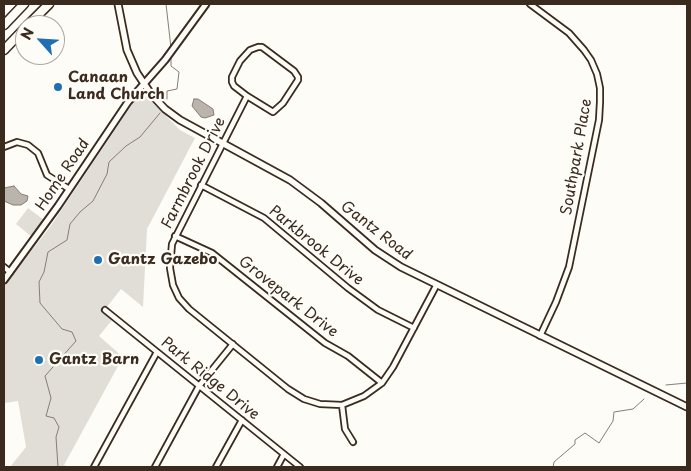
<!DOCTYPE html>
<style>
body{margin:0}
#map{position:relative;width:691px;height:471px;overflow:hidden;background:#fdfcf7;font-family:"Playpen Sans",sans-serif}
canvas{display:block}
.frame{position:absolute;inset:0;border:5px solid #3b2a1e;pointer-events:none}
.north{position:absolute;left:15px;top:15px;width:50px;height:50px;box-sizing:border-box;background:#fdfcf7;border:1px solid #afa8a0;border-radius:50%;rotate:296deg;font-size:14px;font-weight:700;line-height:20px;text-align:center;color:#3b2a1e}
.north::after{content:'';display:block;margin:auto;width:18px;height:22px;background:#1f6fb2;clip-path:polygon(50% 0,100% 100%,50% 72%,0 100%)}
</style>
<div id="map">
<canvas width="691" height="471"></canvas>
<div class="frame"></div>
<div class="north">N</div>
</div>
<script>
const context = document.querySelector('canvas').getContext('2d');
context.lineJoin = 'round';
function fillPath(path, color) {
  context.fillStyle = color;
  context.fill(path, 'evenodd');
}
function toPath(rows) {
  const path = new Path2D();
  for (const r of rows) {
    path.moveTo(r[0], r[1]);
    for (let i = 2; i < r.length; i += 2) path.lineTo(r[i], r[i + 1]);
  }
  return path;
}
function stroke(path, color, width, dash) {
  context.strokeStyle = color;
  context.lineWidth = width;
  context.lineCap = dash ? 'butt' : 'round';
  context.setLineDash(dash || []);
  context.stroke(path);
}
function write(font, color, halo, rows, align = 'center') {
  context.font = font + ' "Playpen Sans",sans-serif';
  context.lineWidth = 4.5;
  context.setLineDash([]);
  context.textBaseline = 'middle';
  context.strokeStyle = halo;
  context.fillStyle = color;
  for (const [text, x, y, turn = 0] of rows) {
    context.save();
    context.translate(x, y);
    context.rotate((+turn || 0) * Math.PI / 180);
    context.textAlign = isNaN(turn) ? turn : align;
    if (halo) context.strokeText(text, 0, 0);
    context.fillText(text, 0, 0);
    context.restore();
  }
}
fillPath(toPath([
 [142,94,145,95,180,130,195,138,147,229,143,307,121,289,103,312,112,320,99,336,123,357,64,465,68,467,10,467,26,447,18,401,5,403,4,399,4,286,50,227,137,97],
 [28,208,44,220,32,237,16,224]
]), '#e1ded7');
const water = toPath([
 [194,99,198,99,213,109,214,115,205,118,201,117,192,106,194,99],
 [14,186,21,194,28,196,27,201,21,205,13,205,4,201,4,188,14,186]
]);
fillPath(water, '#bbb4ad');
stroke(water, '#887d74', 1);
stroke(toPath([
 [166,4,171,48],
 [167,99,167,91,177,89,179,72,171,66,171,55],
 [666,385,687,383],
 [58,467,56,437,59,427,54,418,46,416,51,398,45,376,76,341,72,332,62,329,40,303,39,282,44,272,48,252,67,240,70,224,80,212,93,201,107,174,109,162,126,146,140,137,160,113],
 [553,467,554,462,575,444,575,440,585,433,599,443,613,421,614,412,633,409,644,399]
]), '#887d74', 1);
const minor = toPath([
 [530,4,569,33,584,50,591,60,597,74,600,88,600,102,599,120,569,267,556,302,540,336],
 [258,47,262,47,294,71,298,77,298,80,283,103,273,112,247,96,234,86,232,82,232,77,240,61,250,50,258,47],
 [247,96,172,244,170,268,173,285,179,298,189,309,288,389,304,399,320,404,342,405,364,396,382,383,393,367,436,286],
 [4,147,17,142,28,145,38,153,47,175,69,189],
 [201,185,264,218,348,288,378,310,414,328],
 [175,236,212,253,325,343,348,356,382,383],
 [4,267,10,272],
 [105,310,300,467],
 [342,405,345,429,353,442],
 [94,467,157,352],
 [155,467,199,386,233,344],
 [216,467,242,420],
 [277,467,284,454]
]);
const tertiary = toPath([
 [4,280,58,206,128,102,165,60,206,4]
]);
const secondary = toPath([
 [118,4,127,50,137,73,151,94,165,109,180,120,290,180,321,203,375,250,401,267,687,407]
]);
const motorway = toPath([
 [4,25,24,4],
 [28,25,49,4],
 [4,50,25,28]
]);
stroke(minor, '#3b2a1e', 8);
stroke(tertiary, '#3b2a1e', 9);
stroke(secondary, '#3b2a1e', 9);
stroke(motorway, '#3b2a1e', 11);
stroke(minor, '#fdfcf7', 4.5);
stroke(tertiary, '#fdfcf7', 5);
stroke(secondary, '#fdfcf7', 5.5);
stroke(motorway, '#fdfcf7', 8);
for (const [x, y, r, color] of [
 [58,87,5,"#1f6fb2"],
 [98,260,5,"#1f6fb2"],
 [39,360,5,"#1f6fb2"]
]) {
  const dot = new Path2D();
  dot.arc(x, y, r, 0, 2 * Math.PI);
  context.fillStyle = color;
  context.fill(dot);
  stroke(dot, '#fdfcf7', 2);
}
write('bold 15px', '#3b2a1e', '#fdfcf7', [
 ["Canaan",68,78],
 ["Land Church",68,95],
 ["Gantz Gazebo",108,260],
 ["Gantz Barn",49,360]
], 'left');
write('15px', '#3b2a1e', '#fdfcf7', [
 ["Southpark Place",577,157,-80],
 ["Farmbrook Drive",194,173,-63],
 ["Home Road",63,175,-56],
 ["Gantz Road",376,231,38],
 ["Parkbrook Drive",316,246,39],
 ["Grovepark Drive",288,297,38],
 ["Park Ridge Drive",210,379,39]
]);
</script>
